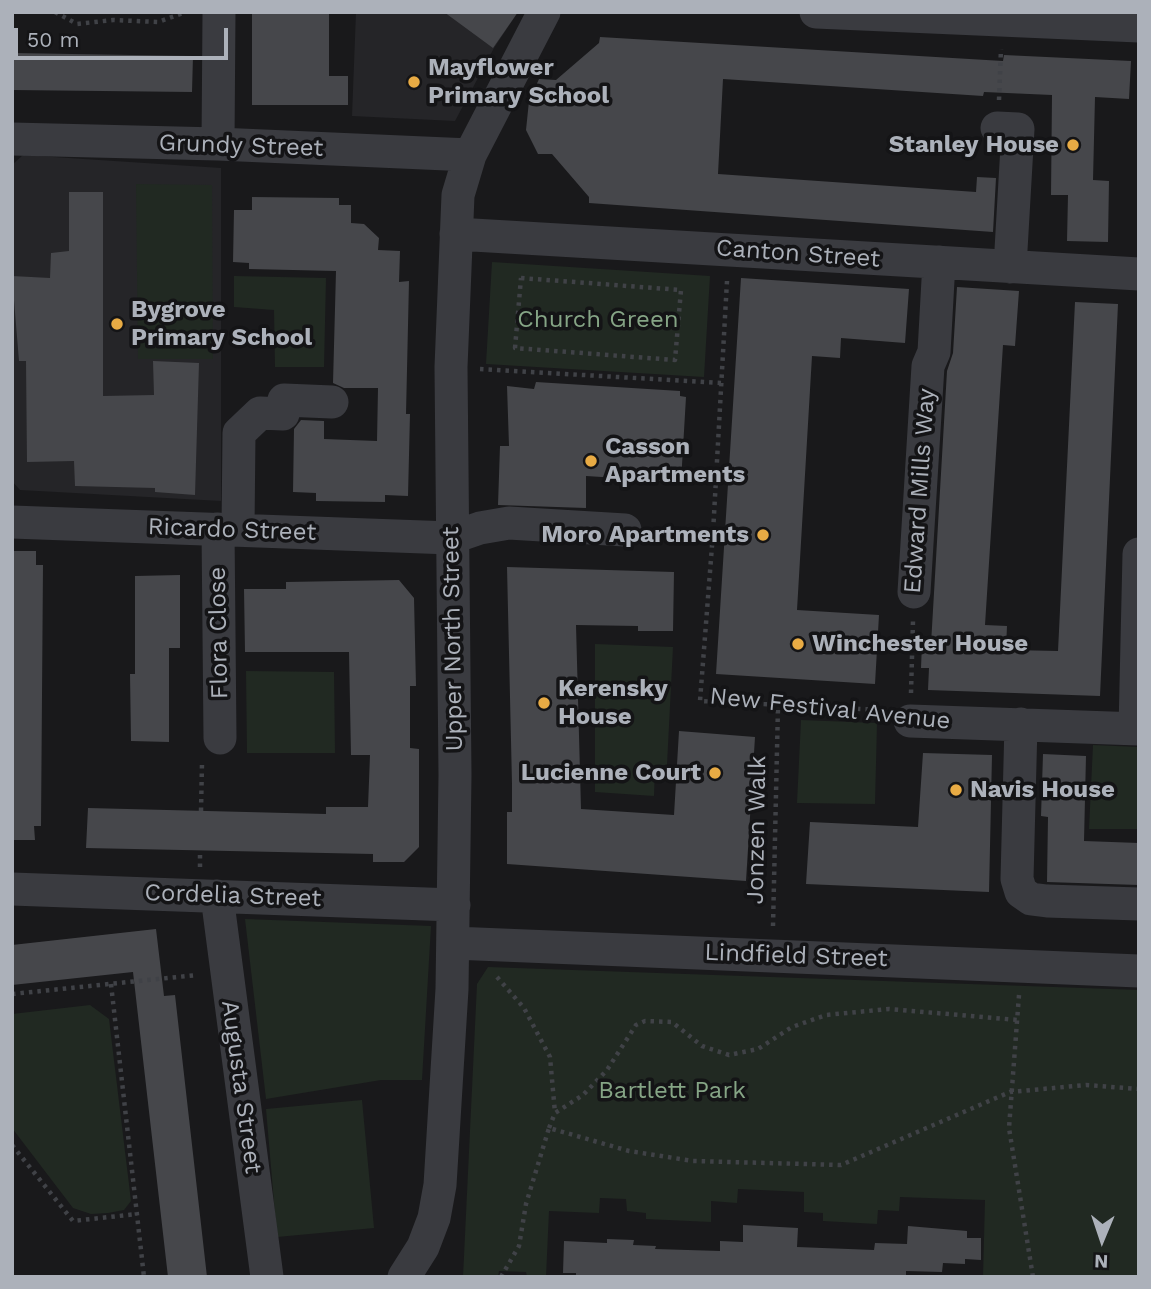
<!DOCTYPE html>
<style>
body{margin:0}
#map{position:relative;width:1151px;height:1289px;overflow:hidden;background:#19191b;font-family:"Work Sans",sans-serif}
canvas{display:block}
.frame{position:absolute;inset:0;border:14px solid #acb1ba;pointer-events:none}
.north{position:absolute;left:1067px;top:1205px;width:70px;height:70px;-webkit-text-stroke:5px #141416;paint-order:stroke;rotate:182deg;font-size:19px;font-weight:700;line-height:28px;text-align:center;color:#acb1ba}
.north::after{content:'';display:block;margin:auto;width:24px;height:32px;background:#acb1ba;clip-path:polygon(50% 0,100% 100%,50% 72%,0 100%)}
.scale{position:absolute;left:14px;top:28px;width:214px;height:32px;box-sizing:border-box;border:4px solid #acb1ba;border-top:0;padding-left:9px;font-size:21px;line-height:24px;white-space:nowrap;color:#acb1ba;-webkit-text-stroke:5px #141416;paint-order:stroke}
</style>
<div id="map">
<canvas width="1151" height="1289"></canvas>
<div class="frame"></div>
<div class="north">N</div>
<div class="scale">50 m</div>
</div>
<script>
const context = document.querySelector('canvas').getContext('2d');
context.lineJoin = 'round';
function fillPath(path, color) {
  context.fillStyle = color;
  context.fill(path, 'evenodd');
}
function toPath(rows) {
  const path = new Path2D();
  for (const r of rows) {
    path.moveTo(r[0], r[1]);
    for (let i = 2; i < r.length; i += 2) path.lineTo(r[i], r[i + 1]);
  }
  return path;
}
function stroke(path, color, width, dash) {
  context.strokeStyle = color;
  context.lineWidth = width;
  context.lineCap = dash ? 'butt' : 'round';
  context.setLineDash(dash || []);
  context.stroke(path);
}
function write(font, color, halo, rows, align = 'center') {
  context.font = font + ' "Work Sans",sans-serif';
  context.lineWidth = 7;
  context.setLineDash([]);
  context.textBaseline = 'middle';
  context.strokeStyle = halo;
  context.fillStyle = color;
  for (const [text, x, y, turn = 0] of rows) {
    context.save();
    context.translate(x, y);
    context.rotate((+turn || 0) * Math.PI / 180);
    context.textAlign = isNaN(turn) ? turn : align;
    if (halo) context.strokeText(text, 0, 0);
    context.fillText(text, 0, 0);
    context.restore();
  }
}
fillPath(toPath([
 [356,12,518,12,494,48,455,121,352,116],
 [23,155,221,168,221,501,20,490,12,481,12,165]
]), '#252528');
fillPath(toPath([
 [136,184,212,185,213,359,138,359],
 [492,262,710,276,704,377,486,364],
 [234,276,326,278,324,367,275,367,274,310,234,307],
 [595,644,673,647,667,765,655,765,654,796,595,792],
 [246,671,334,672,335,753,247,753],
 [801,720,877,723,875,804,797,803],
 [1093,745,1139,747,1139,829,1089,829],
 [245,919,431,926,422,1080,381,1080,266,1099],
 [488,967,1139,990,1139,1277,983,1277,985,1200,900,1197,899,1211,878,1210,877,1224,823,1221,823,1213,804,1212,804,1192,738,1189,737,1203,711,1201,711,1222,646,1219,646,1213,627,1211,626,1199,600,1198,599,1213,549,1211,546,1277,527,1277,526,1272,499,1271,498,1277,463,1277,477,984],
 [90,1005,109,1019,131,1201,124,1210,108,1213,91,1214,73,1208,12,1128,12,1014],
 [362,1100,374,1228,277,1237,266,1109]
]), '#212922');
fillPath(toPath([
 [252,12,329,12,329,76,348,76,348,105,252,105],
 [444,12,518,12,493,48],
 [600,37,1003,61,1004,55,1131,61,1129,99,1095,97,1093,180,1109,181,1108,242,1067,241,1068,195,1051,195,1052,95,984,92,983,96,723,79,718,174,976,192,977,177,996,178,993,232,589,203,589,197,552,154,538,154,526,130,529,101,539,79,556,80,599,43],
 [12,53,193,56,192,92,12,90],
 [69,192,103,192,103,396,154,395,153,361,199,363,195,495,155,492,155,488,75,486,74,461,27,462,26,361,19,361,12,276,50,278,51,253,69,251],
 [252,197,339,198,339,205,351,205,351,223,364,224,379,238,378,250,400,251,399,282,409,281,406,414,410,414,408,496,385,495,385,502,316,501,316,493,293,492,294,429,301,420,324,421,324,439,377,441,378,388,344,388,333,383,336,271,249,269,249,263,233,262,234,210,252,210],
 [741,278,909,289,905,343,841,338,840,358,812,356,797,610,879,615,875,684,716,674],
 [957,287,1019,291,1015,346,1003,345,985,625,1007,626,1006,649,1010,650,1058,651,1075,302,1118,304,1100,696,928,690,929,668,921,668,922,643,931,644,947,371,953,353],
 [536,382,680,391,680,396,686,397,681,482,586,476,586,508,498,505,500,446,509,446,507,386,534,389],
 [12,551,36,551,36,565,43,565,41,826,34,826,35,840,12,840],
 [507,567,674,572,673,631,638,631,638,626,576,625,581,809,674,815,679,731,755,737,746,881,507,864,507,812,512,812,512,784],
 [180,575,180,648,169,648,169,742,131,741,130,674,135,674,135,576],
 [399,580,414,598,416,686,410,686,410,748,419,749,419,847,404,862,373,862,373,854,86,848,88,808,326,814,326,807,368,807,370,755,351,755,349,652,245,652,244,589,286,589,286,582],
 [923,753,992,755,989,892,806,884,810,822,918,827],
 [1043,754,1086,756,1084,841,1139,843,1139,885,1047,882,1048,817,1041,816],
 [156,929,164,996,175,995,207,1277,168,1277,133,972,12,985,12,945],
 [743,1225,798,1228,797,1247,874,1250,875,1243,907,1244,908,1226,967,1231,967,1238,981,1238,981,1260,965,1259,965,1264,943,1263,942,1272,906,1271,906,1277,576,1277,576,1273,563,1273,564,1241,607,1243,607,1239,634,1240,633,1245,656,1246,655,1249,720,1251,720,1241,743,1242]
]), '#46474b');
stroke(toPath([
 [55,12,77,24,113,20,158,22,186,12],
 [999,100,1001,49],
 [521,278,681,290,675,360,515,348,521,278],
 [727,281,713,533,700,701,883,710],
 [480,369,721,383],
 [655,531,713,533],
 [911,693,913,621],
 [201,811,202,763],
 [200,867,200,851],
 [773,926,778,706],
 [497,977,524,1008,550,1057,555,1113],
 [111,984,144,1277],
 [12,994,197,975],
 [1019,995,1009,1128,1033,1277],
 [549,1128,555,1113,583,1095,607,1070,636,1025,645,1021,672,1022,702,1046,729,1055,758,1049,792,1027,826,1015,889,1009,1018,1020],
 [12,1145,73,1221,137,1214],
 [501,1277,519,1246,526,1204,549,1128,629,1151,693,1161,841,1165,1010,1092,1086,1085,1139,1089]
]), '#404247', 4.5, [3.5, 5]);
stroke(toPath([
 [816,12,1139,26],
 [997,128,1018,129,1010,267],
 [12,139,218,144,470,155],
 [218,144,219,12],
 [456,234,1139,274],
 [12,522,451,538,480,528,509,523,625,530],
 [218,529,220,738],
 [238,529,239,433,260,413,283,414,284,400,332,402],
 [914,592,928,366,934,352,939,262],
 [910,721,1139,729],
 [1021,724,1017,879,1021,892,1031,899,1047,901,1139,904],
 [1135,729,1139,554],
 [12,889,454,905],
 [217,896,267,1277],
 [453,943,1139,971],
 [404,1277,423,1247,434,1218,440,1185,452,989,455,775,451,367,458,195,470,155,544,12]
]), '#3a3b40', 33);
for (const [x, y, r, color] of [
 [414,82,7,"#e8ab44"],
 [1073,145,7,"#e8ab44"],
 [117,324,7,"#e8ab44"],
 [591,461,7,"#e8ab44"],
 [763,535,7,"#e8ab44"],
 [798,644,7,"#e8ab44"],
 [544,703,7,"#e8ab44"],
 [715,773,7,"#e8ab44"],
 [956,790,7,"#e8ab44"]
]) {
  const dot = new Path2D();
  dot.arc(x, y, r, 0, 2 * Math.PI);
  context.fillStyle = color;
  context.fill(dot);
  stroke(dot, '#141416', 2.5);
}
write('bold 24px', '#acb1ba', '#141416', [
 ["Mayflower",428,68],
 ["Primary School",428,96],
 ["Stanley House",1059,145,"right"],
 ["Bygrove",131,310],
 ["Primary School",131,338],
 ["Casson",605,447],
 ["Apartments",605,475],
 ["Moro Apartments",749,535,"right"],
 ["Winchester House",812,644],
 ["Kerensky",558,689],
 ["House",558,717],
 ["Lucienne Court",701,773,"right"],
 ["Navis House",970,790]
], 'left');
write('24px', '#acb1ba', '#141416', [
 ["Grundy Street",241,146,2],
 ["Canton Street",798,254,4],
 ["Edward Mills Way",920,491,-86],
 ["Ricardo Street",232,530,2],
 ["Flora Close",219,633,-91],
 ["Upper North Street",453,639,-91],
 ["New Festival Avenue",830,709,6],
 ["Jonzen Walk",757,830,-89],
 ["Cordelia Street",233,896,2],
 ["Lindfield Street",796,956,2],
 ["Augusta Street",241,1087,82]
]);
write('24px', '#85a485', '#141416', [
 ["Church Green",598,320],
 ["Bartlett Park",672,1091]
]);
</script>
